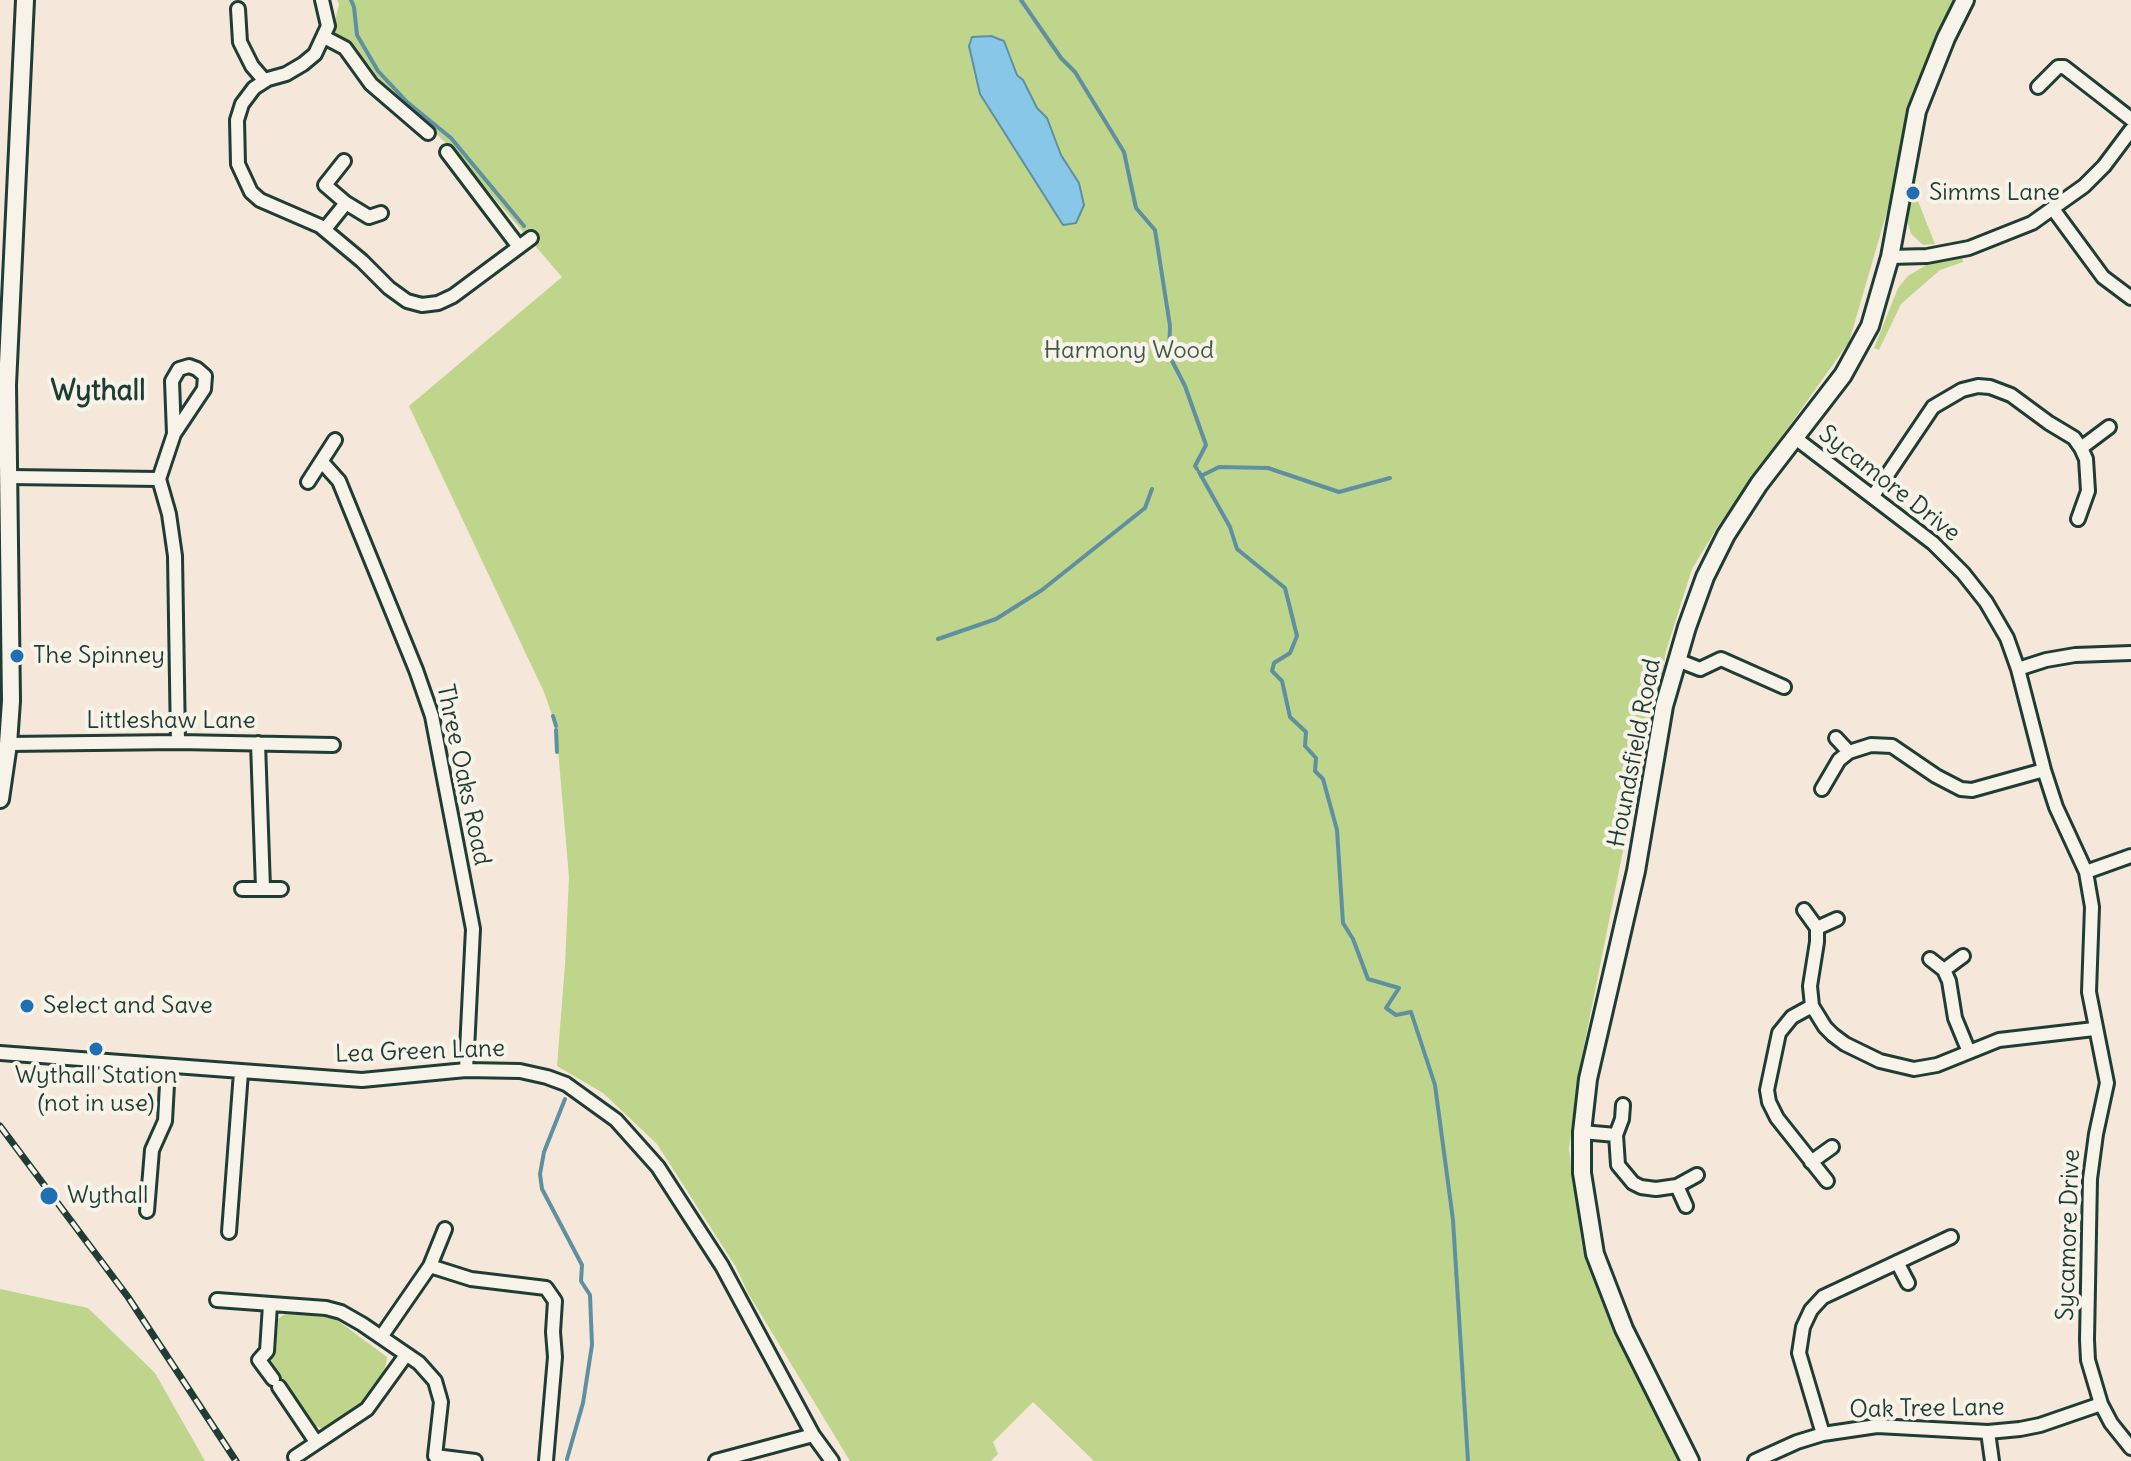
<!DOCTYPE html>
<style>
body{margin:0}
canvas{display:block;background:#f5e7da}
</style>
<canvas width="2131" height="1461"></canvas>
<script>
const context = document.querySelector('canvas').getContext('2d');
context.lineJoin = 'round';
function fillPath(path, color) {
  context.fillStyle = color;
  context.fill(path, 'evenodd');
}
function toPath(rows) {
  const path = new Path2D();
  for (const r of rows) {
    path.moveTo(r[0], r[1]);
    for (let i = 2; i < r.length; i += 2) path.lineTo(r[i], r[i + 1]);
  }
  return path;
}
function stroke(path, color, width, dash) {
  context.strokeStyle = color;
  context.lineWidth = width;
  context.lineCap = dash ? 'butt' : 'round';
  context.setLineDash(dash || []);
  context.stroke(path);
}
function write(font, color, halo, rows, align = 'center') {
  context.font = font + ' Delius,sans-serif';
  context.lineWidth = 8;
  context.setLineDash([]);
  context.textBaseline = 'middle';
  context.strokeStyle = halo;
  context.fillStyle = color;
  for (const [text, x, y, turn = 0] of rows) {
    context.save();
    context.translate(x, y);
    context.rotate((+turn || 0) * Math.PI / 180);
    context.textAlign = isNaN(turn) ? turn : align;
    if (halo) context.strokeText(text, 0, 0);
    context.fillText(text, 0, 0);
    context.restore();
  }
}
fillPath(toPath([
 [337,0,1958,0,1902,160,1849,342,1718,526,1692,569,1666,651,1660,688,1643,751,1582,1056,1569,1149,1582,1246,1614,1330,1680,1461,1094,1461,1033,1402,993,1442,998,1454,991,1461,850,1461,748,1293,736,1267,657,1144,603,1093,557,1066,565,965,569,877,556,726,544,692,409,406,562,277,451,148,332,34,339,4],
 [1912,186,1935,244,1923,245,1911,234,1908,223],
 [1962,258,1963,262,1940,270,1901,304,1879,350,1874,348,1898,288,1908,276,1928,264],
 [0,1289,88,1308,155,1373,205,1461,0,1461],
 [286,1313,333,1317,387,1357,385,1369,364,1402,329,1427,323,1429,313,1425,269,1359,276,1347,278,1319]
]), '#bfd58b');
const water = toPath([
 [991,36,1004,41,1017,75,1023,80,1037,108,1047,118,1061,155,1079,183,1084,205,1076,223,1063,225,980,94,969,46,972,37,991,36]
]);
fillPath(water, '#89c7e9');
stroke(water, '#5f90a1', 2);
stroke(toPath([
 [351,0,354,7,357,35,378,71,407,102,451,138,524,226],
 [1021,0,1061,58,1075,72,1124,152,1136,208,1155,230,1170,326,1169,355,1185,386,1206,445,1195,466,1197,469],
 [1199,472,1230,527,1237,549,1285,588,1297,636,1290,653,1274,663,1272,671,1282,681,1290,717,1306,732,1305,746,1316,758,1315,771,1323,779,1337,830,1343,923,1353,939,1368,979,1399,988,1386,1008,1396,1015,1411,1012,1435,1085,1453,1220,1468,1461],
 [1201,476,1219,467,1268,468,1339,492,1390,478],
 [938,639,996,619,1042,590,1145,508,1152,489],
 [553,716,556,726],
 [556,730,557,752],
 [565,1099,544,1152,540,1174,542,1189,582,1265,581,1281,590,1295,592,1345,583,1403,567,1459]
]), '#5f90a1', 4);
const minor = toPath([
 [322,0,328,26,315,54,303,64,286,74,268,79,254,88,242,104,237,120,238,164,251,192,260,200,320,226,362,261,389,288,407,301,422,305,438,303,453,296,531,238],
 [238,9,240,42,252,66,265,81],
 [324,37,345,48,371,84,428,133],
 [2038,87,2058,67,2064,67,2131,119],
 [447,152,519,247],
 [344,161,325,185,346,203],
 [2053,209,2103,277,2131,298],
 [325,229,346,203,369,217,381,213],
 [1890,257,1927,256,1969,248,2032,223,2084,186,2104,166,2131,130],
 [1794,437,1933,543,1963,573,1986,602,2007,638,2018,669,2044,770,2056,807,2086,872,2092,907,2089,992,2107,1083,2096,1134,2090,1179,2087,1340,2088,1360,2101,1404,2111,1423,2131,1448],
 [2081,448,2109,427],
 [322,462,339,481,416,670,432,716,473,929,466,1070],
 [10,477,159,479,169,514,175,556,178,742],
 [159,479,174,434,204,389,205,376,197,369,189,366,179,369,172,381,174,434],
 [308,482,335,440],
 [1873,496,1933,407,1962,390,1978,386,1990,387,2011,395,2049,423,2074,438,2081,448,2086,459,2088,491,2078,519],
 [1677,660,1700,669,1721,659,1784,687],
 [2018,669,2046,660,2075,655,2131,653],
 [1836,738,1849,752],
 [258,743,263,888],
 [8,744,178,742,333,745],
 [1822,789,1839,760,1849,752,1871,745,1892,746,1936,776,1961,789,1972,790,2044,770],
 [2086,872,2131,856],
 [242,889,281,889],
 [1804,910,1817,928,1817,942,1810,986,1812,1006,1825,1027,1833,1035,1845,1044,1880,1061,1914,1069,1937,1065,1999,1040,2094,1029],
 [1817,928,1837,919],
 [1930,959,1944,970,1949,981,1955,1018,1969,1052],
 [1944,970,1963,956],
 [1812,1006,1792,1017,1779,1033,1767,1090,1769,1102,1777,1118,1827,1181],
 [0,1053,362,1080,466,1070,520,1071,547,1077,566,1084,616,1120,658,1167,722,1266,813,1435,832,1461],
 [1582,1132,1616,1135,1618,1165,1633,1183,1641,1187,1656,1189,1677,1186,1697,1175],
 [1616,1135,1622,1119,1623,1105],
 [1811,1162,1832,1147],
 [1677,1186,1686,1206],
 [147,1211,152,1150,165,1121,168,1066],
 [229,1232,241,1072],
 [1897,1262,1908,1283],
 [430,1266,445,1229],
 [217,1300,326,1308,341,1312,362,1324,419,1363,435,1381,441,1402,435,1456,475,1461],
 [270,1305,267,1351,259,1360,273,1379],
 [381,1337,430,1266,471,1279,546,1288,555,1301,553,1332,555,1357,546,1461],
 [279,1387,316,1442],
 [1988,1432,1992,1461],
 [1823,1434,1799,1353,1803,1327,1811,1310,1823,1297,1951,1237],
 [295,1457,367,1409,406,1355],
 [716,1461,813,1435],
 [1755,1461,1797,1442,1823,1434,1877,1426,1988,1432,2020,1429,2040,1425,2101,1404]
]);
const tertiary = toPath([
 [0,799,8,744,11,701,7,385,25,0],
 [1690,1461,1624,1329,1595,1254,1582,1173,1582,1132,1588,1079,1636,871,1664,706,1687,627,1705,577,1726,535,1759,484,1843,375,1870,326,1890,257,1917,111,1946,38,1965,0]
]);
stroke(minor, '#1f3d34', 18);
stroke(tertiary, '#1f3d34', 22);
stroke(minor, '#f7f3e8', 12);
stroke(tertiary, '#f7f3e8', 16);
const rail = toPath([
 [0,1126,128,1297,236,1461]
]);
stroke(rail, '#1f3d34', 7);
stroke(rail, '#f7f3e8', 4, [12]);
for (const [x, y, r, color] of [
 [1913,193,8,"#1f6fb2"],
 [17,656,8,"#1f6fb2"],
 [27,1006,8,"#1f6fb2"],
 [96,1049,8,"#1f6fb2"],
 [49,1196,10,"#1f6fb2"]
]) {
  const dot = new Path2D();
  dot.arc(x, y, r, 0, 2 * Math.PI);
  context.fillStyle = color;
  context.fill(dot);
  stroke(dot, '#f7f3e8', 3);
}
write('24px', '#1f3d34', '#f7f3e8', [
 ["Simms Lane",1929,193],
 ["The Spinney",33,656],
 ["Select and Save",43,1006],
 ["Wythall Station",96,1076,"center"],
 ["(not in use)",96,1104,"center"],
 ["Wythall",67,1196]
], 'left');
write('24px', '#3f5b45', '#f7f3e8', [
 ["Harmony Wood",1129,351]
]);
write('24px', '#1f3d34', '#f7f3e8', [
 ["Sycamore Drive",1889,484,38],
 ["Littleshaw Lane",171,721],
 ["Houndsfield Road",1635,753,-79],
 ["Three Oaks Road",463,775,78],
 ["Lea Green Lane",420,1052,-2],
 ["Sycamore Drive",2069,1235,-88],
 ["Oak Tree Lane",1927,1409,-1]
]);
write('bold 28px', '#1f3d34', '#f7f3e8', [
 ["Wythall",98,392]
]);
</script>
